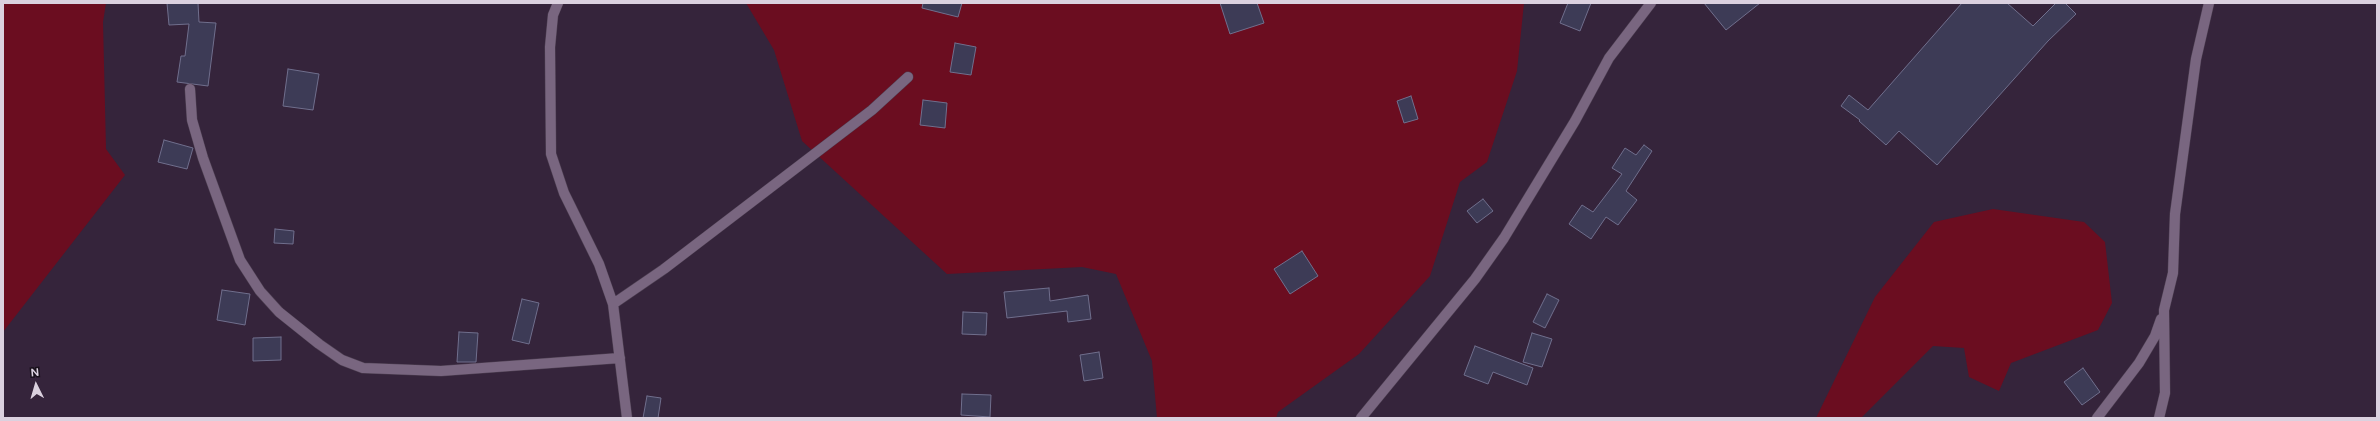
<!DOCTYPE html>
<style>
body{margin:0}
#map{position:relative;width:2380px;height:421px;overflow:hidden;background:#35243b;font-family:Figtree,sans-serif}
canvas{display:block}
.frame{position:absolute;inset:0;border:4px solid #dbd1df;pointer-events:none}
.north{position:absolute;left:16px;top:365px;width:40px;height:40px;-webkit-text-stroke:3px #18111b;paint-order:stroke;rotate:355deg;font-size:11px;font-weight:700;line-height:16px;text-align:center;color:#dbd1df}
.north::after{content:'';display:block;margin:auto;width:14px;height:18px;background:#dbd1df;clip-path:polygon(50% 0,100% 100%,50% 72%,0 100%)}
</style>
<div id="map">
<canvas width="2380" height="421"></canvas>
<div class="frame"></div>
<div class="north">N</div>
</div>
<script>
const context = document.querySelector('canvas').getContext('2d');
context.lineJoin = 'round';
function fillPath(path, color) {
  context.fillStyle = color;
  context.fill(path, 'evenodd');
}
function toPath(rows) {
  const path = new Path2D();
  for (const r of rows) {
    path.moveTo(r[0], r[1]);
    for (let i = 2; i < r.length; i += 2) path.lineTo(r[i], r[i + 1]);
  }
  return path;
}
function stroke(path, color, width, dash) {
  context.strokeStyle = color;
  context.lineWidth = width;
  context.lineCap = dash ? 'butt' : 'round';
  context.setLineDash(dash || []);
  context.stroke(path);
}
fillPath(toPath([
 [3,3,106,3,103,22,106,149,125,175,3,332],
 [746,3,1524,3,1517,71,1487,162,1460,182,1430,276,1359,354,1278,412,1276,418,1157,418,1152,361,1116,274,1082,267,947,274,802,141,774,50],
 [1993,209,2084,222,2105,242,2112,303,2098,330,2011,363,1999,391,1969,377,1964,348,1933,346,1861,418,1816,418,1875,297,1934,222]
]), '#6b0d20');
const building = toPath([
 [167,3,198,3,199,22,216,23,208,86,177,82,181,56,185,56,189,24,169,25,167,3],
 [923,3,962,3,958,17,922,8,923,3],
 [1220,3,1257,3,1264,23,1230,34,1220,3],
 [1568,3,1591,3,1580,31,1560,23,1568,3],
 [1704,3,1760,3,1726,30,1704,3],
 [1962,3,2007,3,2033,26,2056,3,2065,3,2076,14,2048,41,1937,165,1899,131,1886,145,1859,121,1860,120,1841,106,1849,95,1868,110,1962,3],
 [955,43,976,47,971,75,950,72,955,43],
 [288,69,319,74,313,110,283,106,288,69],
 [1411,96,1418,119,1404,123,1397,101,1411,96],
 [923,100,947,103,945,128,920,125,923,100],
 [164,140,193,148,187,169,158,162,164,140],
 [1644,145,1652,151,1626,191,1637,200,1618,225,1606,217,1591,239,1569,224,1582,205,1593,212,1622,174,1612,168,1625,148,1636,155,1644,145],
 [1483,199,1493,211,1477,223,1467,211,1483,199],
 [275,229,294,231,293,244,274,243,275,229],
 [1302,251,1318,276,1290,294,1274,269,1302,251],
 [1049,288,1050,301,1088,295,1091,319,1068,322,1067,311,1007,318,1004,292,1049,288],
 [222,290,250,294,245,325,217,320,222,290],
 [1547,294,1559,300,1545,328,1533,322,1547,294],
 [522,299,539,303,529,344,512,340,522,299],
 [963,312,987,313,986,335,962,334,963,312],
 [459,332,478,333,476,362,457,362,459,332],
 [1532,333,1552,339,1542,367,1523,362,1532,333],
 [281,337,281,360,253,361,253,338,281,337],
 [1475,346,1533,368,1527,385,1493,372,1488,384,1464,375,1475,346],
 [1099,352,1103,378,1084,381,1080,355,1099,352],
 [2083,368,2100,392,2082,405,2064,382,2083,368],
 [962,394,991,395,990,417,961,415,962,394],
 [647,396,661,398,658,418,643,418,647,396]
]);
fillPath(building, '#3d3b56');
stroke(building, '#706f8d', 1);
const minor = toPath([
 [558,3,553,15,550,47,551,154,564,193,599,264,613,304,627,418],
 [190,89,192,120,203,158,240,260,260,291,279,312,319,344,342,360,363,368,441,371,620,358],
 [613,304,664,269,872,110,908,77],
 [1361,418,1475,279,1504,238,1575,121,1609,58,1651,3],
 [2097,418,2139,363,2155,336,2161,319],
 [2159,418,2165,393,2164,310,2173,273,2175,214,2196,59,2209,3]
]);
stroke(minor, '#4e4052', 11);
stroke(minor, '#796680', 10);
</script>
